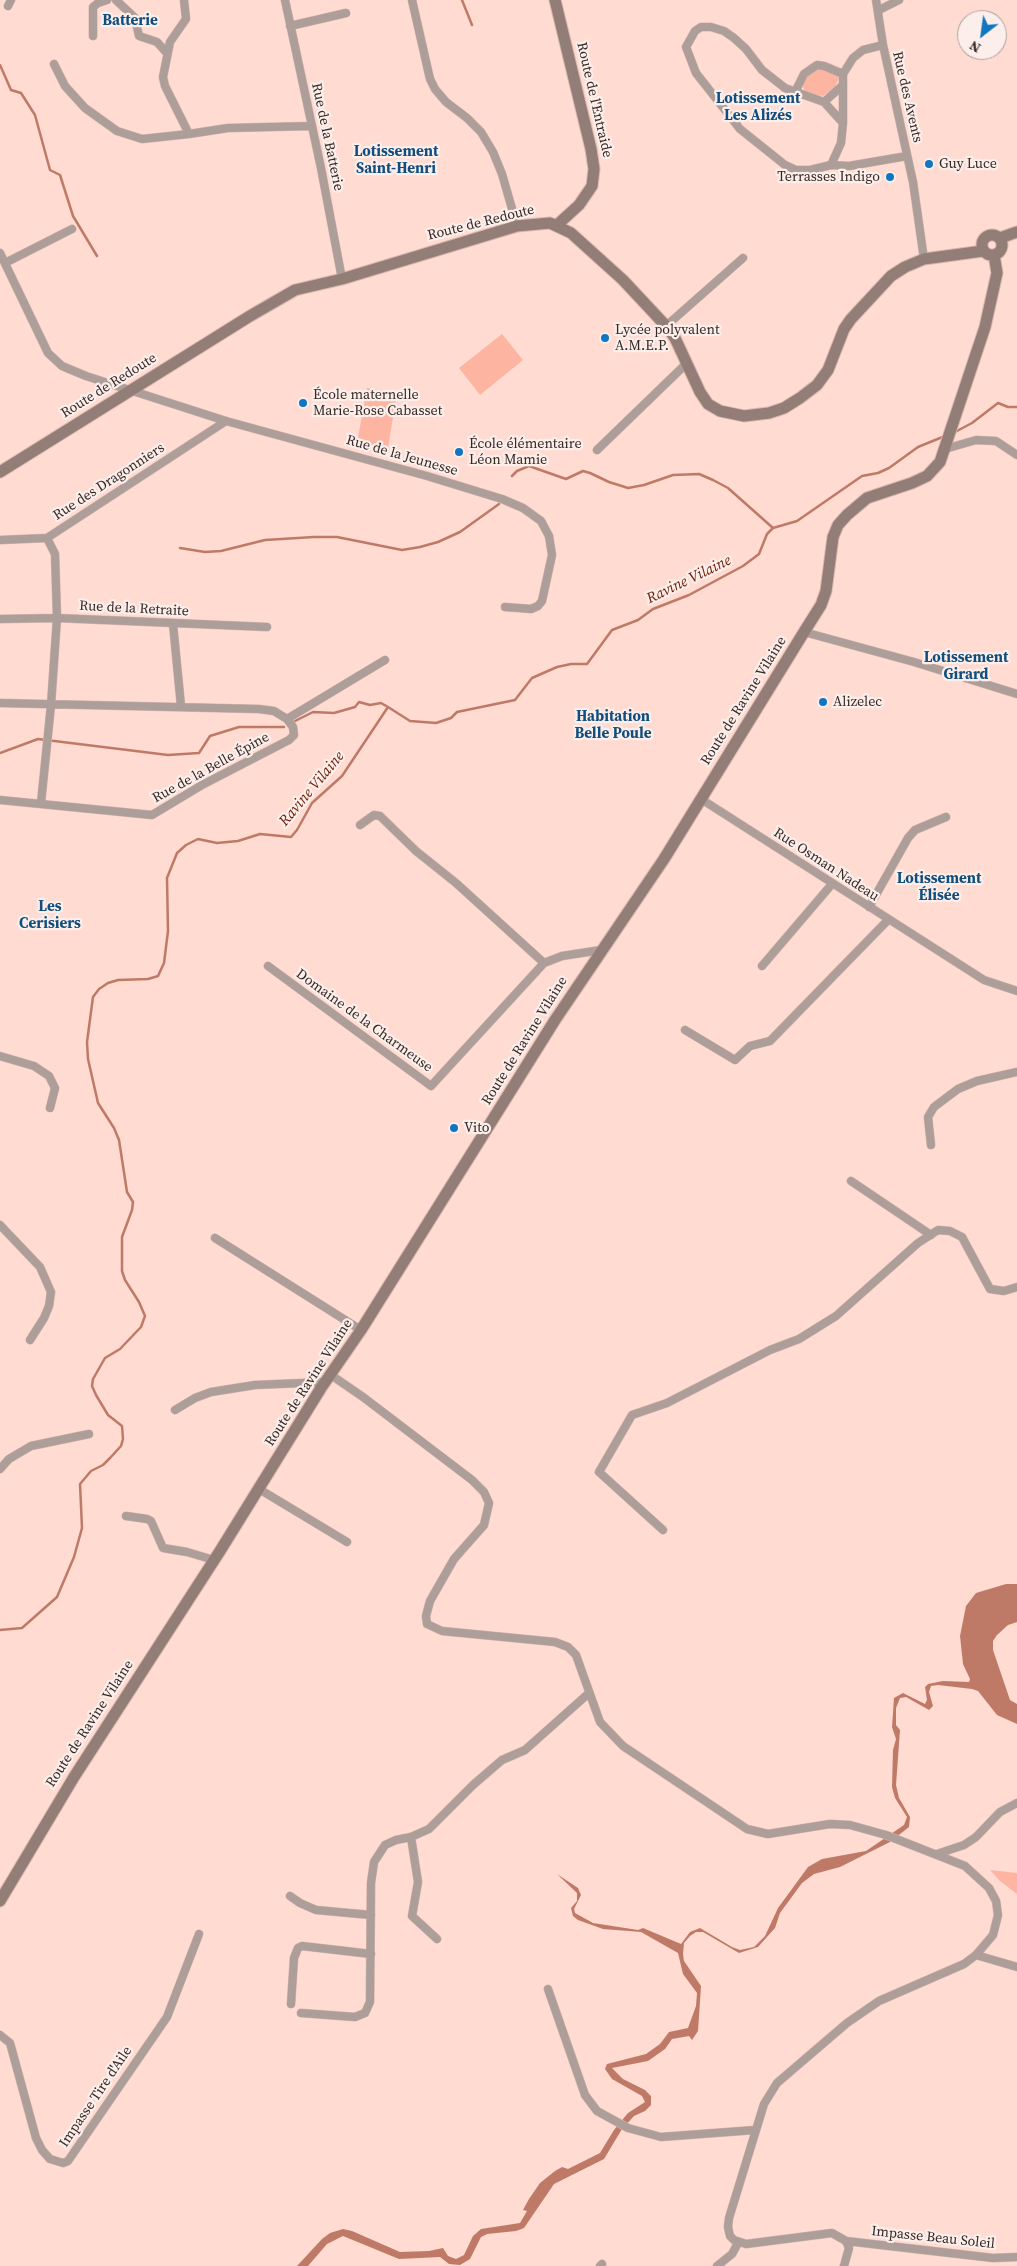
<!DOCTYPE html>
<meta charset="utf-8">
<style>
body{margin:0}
#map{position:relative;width:1017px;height:2266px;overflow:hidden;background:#ffdbd1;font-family:"Source Serif 4",serif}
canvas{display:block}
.north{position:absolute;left:957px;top:10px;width:50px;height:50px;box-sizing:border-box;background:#fceeea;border:1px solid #ad9f9b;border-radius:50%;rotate:210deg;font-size:14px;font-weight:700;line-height:20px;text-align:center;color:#362925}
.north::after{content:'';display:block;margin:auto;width:18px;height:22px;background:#1076c1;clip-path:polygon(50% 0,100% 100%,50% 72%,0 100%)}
</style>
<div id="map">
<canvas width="1017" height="2266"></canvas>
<div class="north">N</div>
</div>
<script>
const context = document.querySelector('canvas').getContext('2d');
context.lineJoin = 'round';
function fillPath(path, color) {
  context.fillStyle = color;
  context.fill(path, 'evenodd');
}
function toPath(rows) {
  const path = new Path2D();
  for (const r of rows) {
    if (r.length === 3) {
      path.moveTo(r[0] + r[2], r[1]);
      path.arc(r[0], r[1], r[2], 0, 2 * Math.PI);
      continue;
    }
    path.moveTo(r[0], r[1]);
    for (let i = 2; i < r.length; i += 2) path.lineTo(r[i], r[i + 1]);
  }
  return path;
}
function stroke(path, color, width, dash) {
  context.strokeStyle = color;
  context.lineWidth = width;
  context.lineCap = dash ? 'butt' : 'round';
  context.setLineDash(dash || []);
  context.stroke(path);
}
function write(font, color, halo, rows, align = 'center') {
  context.font = font + ' "Source Serif 4",serif';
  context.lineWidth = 4.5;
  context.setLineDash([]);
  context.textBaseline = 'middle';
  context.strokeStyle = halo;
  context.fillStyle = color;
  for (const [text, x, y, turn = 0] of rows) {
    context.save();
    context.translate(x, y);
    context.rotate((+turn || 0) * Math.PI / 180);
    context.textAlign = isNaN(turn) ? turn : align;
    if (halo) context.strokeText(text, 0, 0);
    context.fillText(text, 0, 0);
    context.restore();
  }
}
fillPath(toPath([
 [817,69,826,70,835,73,839,78,835,87,823,96,806,93,802,85,805,79],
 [502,334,523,360,480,395,459,368],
 [367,388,397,393,388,448,357,443],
 [990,1870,1017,1873,1017,1894,1000,1881]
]), '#fdb5a2');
fillPath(toPath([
 [1006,1584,1017,1584,1017,1622,1008,1625,997,1635,993,1641,993,1650,1010,1700,1017,1704,1017,1724,997,1715,978,1691,972,1689,938,1685,931,1686,929,1692,933,1706,929,1710,906,1697,900,1698,896,1708,896,1725,900,1730,896,1785,899,1798,910,1817,909,1827,890,1842,840,1867,814,1874,802,1883,780,1913,775,1928,758,1947,739,1953,703,1932,696,1932,690,1936,684,1943,683,1954,684,1961,701,1986,698,2031,692,2040,689,2036,672,2039,665,2049,648,2061,612,2068,623,2079,645,2090,651,2096,651,2105,645,2111,634,2116,622,2129,604,2159,554,2184,524,2228,516,2231,487,2234,481,2237,470,2259,460,2265,449,2264,440,2257,399,2259,343,2236,327,2244,308,2266,297,2266,322,2239,330,2233,343,2229,352,2231,400,2252,429,2251,443,2248,448,2256,456,2259,464,2255,473,2236,481,2229,520,2223,527,2211,523,2210,529,2199,540,2183,555,2171,562,2167,568,2169,600,2153,614,2130,628,2113,645,2102,642,2096,612,2079,605,2069,607,2064,646,2054,660,2044,669,2032,688,2028,696,2006,697,1993,683,1974,678,1953,641,1932,603,1929,578,1920,573,1916,571,1908,577,1901,577,1893,557,1874,578,1888,581,1895,574,1909,575,1913,593,1923,638,1930,643,1928,681,1944,690,1932,700,1928,732,1947,740,1950,754,1947,765,1936,778,1908,808,1867,822,1859,866,1851,904,1825,907,1817,895,1798,892,1787,893,1750,896,1739,892,1727,894,1698,903,1693,925,1704,927,1700,925,1687,928,1684,943,1681,969,1682,970,1679,963,1664,960,1636,966,1606,976,1593]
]), '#bf7a67');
stroke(toPath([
 [462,0,472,25],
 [0,65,11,90,21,93,35,115,50,170,60,175,73,216,97,256],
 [955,432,972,423,998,403,1008,407,1017,407],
 [512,476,517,471,529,466,566,479,583,471,590,473,609,482,628,488,644,485,673,475,699,474,713,480,728,488,773,528],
 [180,548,205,552,221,551,265,540,314,537,337,537,402,550,420,547,438,542,460,532,499,504],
 [295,721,313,712,334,713,355,707,359,702,370,705,381,703,388,707],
 [0,753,38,739,168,755,199,753,210,736,239,727,284,727],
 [0,1630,22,1628,57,1597,74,1557,82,1528,80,1484,91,1471,103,1465,110,1458,121,1446,123,1439,122,1426,108,1415,96,1395,92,1386,93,1379,105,1358,120,1349,141,1327,145,1316,139,1302,125,1280,122,1271,122,1237,132,1210,133,1202,127,1192,119,1140,114,1128,98,1103,88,1059,87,1042,93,997,99,989,108,983,118,980,148,979,158,976,164,963,168,931,167,878,177,853,186,845,198,839,217,843,238,841,260,834,291,837,297,830,312,803,342,776,388,707,410,721,436,723,451,718,457,712,515,700,532,678,557,667,571,664,587,664,612,630,638,620,653,609,689,595,743,566,759,554,767,534,773,528,797,521,862,476,878,473,889,468,918,447,945,436]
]), '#bf7a67', 2.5);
const street = toPath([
 [116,0,135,18,139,36,157,42,166,52],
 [184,0,186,19,170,42,163,77,165,86,189,134,228,128,312,126],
 [285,0,321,168,342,279],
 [412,0,430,79,435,89,446,102,467,118,481,132,493,152,502,174,517,226],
 [876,0,883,45,913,182,924,259],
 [8,6,11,0],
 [879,10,899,0],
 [290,26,346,13],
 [93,36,93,7,98,3,107,0],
 [54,64,65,86,85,108,117,131,142,139,189,134],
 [795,92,804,74,817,65,824,66,843,74],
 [824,102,843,85],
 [843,123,843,74,853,58,863,50,883,45],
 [831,165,841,143,843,123,824,102,785,88,762,70,746,49,734,38,724,31,711,27,701,27,695,31,686,47,696,73,740,129,785,165,796,170,810,170,831,165,849,166,907,156],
 [0,253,48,353,62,366,86,376,226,421,427,476,502,499,523,508,541,521,549,536,552,555,542,601,538,606,531,609,505,607],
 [5,263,72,229],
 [666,326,743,258],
 [945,449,976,440,996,441,1017,455],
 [597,450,687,363],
 [47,538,226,421],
 [0,540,47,538],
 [0,619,57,618,267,627],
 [173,624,181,706],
 [804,632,914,662,1017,694],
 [0,703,259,709,274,711,287,719,293,727,294,735,289,740,202,785,152,815,0,800],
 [287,719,385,660],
 [701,799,984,980,1017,991],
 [41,803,51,705,57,618,55,554,47,538],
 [360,825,374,815,380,816,416,851,456,883,544,963],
 [869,907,908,838,915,830,946,817],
 [268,966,431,1086,544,963,562,956,601,950],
 [762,966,832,884],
 [685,1030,735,1060,750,1046,770,1041,888,920],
 [0,1056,34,1066,49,1076,55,1088,50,1108],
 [931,1145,928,1117,934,1107,958,1089,977,1081,1017,1072],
 [851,1181,931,1235],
 [0,1225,40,1267,51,1292,49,1306,44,1318,30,1340],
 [215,1238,361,1330],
 [331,1375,363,1397,472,1480,484,1492,489,1503,484,1525,454,1559,430,1601,426,1616,427,1624,442,1631,555,1642,568,1647,576,1655,600,1722,623,1746,747,1829,768,1834,830,1824,850,1825,886,1835,965,1866,989,1888,996,1901,998,1915,993,1935,976,1955,964,1964,879,2001,847,2023,777,2083,764,2104,729,2218,728,2227,730,2236,734,2240,746,2244,832,2233,846,2241,849,2248,844,2266],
 [175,1410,195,1398,211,1392,255,1385,326,1382],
 [0,1469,9,1459,31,1446,89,1434],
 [259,1489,347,1542],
 [126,1516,147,1519,151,1521,163,1548,187,1552,214,1560],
 [663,1530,599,1472,632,1415,667,1403,770,1350,799,1339,836,1316,918,1243,938,1230,950,1231,962,1237,990,1289,1004,1291,1017,1287],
 [937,1854,964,1845,976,1837,1000,1812,1017,1803],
 [290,1896,300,1903,316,1910,371,1915],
 [437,1939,412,1916,418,1882,411,1837,429,1829,473,1785,502,1760,525,1750,589,1693],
 [976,1955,1017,1967],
 [548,1989,585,2095,597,2111,628,2128,661,2137,755,2130],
 [291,2004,294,1958,298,1948,302,1946,371,1954],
 [301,2013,355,2017,365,2013,370,2002,371,1883,374,1862,385,1845,396,1840,411,1837],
 [0,2035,10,2043,36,2138,42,2150,50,2159,63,2163,68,2161,167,2017,199,1934],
 [846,2241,993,2258,1017,2257],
 [600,2266,602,2264],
 [717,2266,732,2254,738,2243]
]);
const secondary = toPath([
 [555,0,591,149,594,169,592,186,579,205,557,225],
 [992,245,10],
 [1000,238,1017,232],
 [0,472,250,316,295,290,342,279,517,226,550,223,571,233,623,280,666,326,675,338,700,392,708,404,720,411,744,416,769,413,784,408,800,398,817,385,828,370,844,329,851,319,891,276,905,267,924,259,983,251],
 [0,1901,74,1777,220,1551,321,1388,361,1330,555,1020,664,859,804,632,821,605,826,591,833,537,838,525,847,515,867,498,912,483,927,476,940,462,985,327,997,273,994,255]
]);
stroke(street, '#d7b7af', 9);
stroke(secondary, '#d7b7af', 13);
stroke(street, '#ae9e9a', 8);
stroke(secondary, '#927d77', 11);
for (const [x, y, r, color] of [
 [929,164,5,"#1076c1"],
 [890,177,5,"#1076c1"],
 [605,338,5,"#1076c1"],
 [303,403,5,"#1076c1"],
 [459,452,5,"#1076c1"],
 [823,702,5,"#1076c1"],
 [454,1128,5,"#1076c1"]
]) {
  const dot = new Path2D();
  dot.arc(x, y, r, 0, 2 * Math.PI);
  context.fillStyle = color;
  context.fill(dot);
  stroke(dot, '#fceeea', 2);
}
write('14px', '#362925', '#fceeea', [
 ["Rue des Avents",907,97,77],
 ["Route de l'Entraide",594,100,77],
 ["Rue de la Batterie",327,137,78],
 ["Route de Redoute",481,223,-14],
 ["Route de Redoute",109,386,-32],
 ["Rue de la Jeunesse",402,456,16],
 ["Rue des Dragonniers",109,482,-33],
 ["Rue de la Retraite",134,609,3],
 ["Route de Ravine Vilaine",744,701,-58],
 ["Rue de la Belle Épine",211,768,-29],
 ["Rue Osman Nadeau",826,865,33],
 ["Domaine de la Charmeuse",364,1021,36],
 ["Route de Ravine Vilaine",525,1041,-58],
 ["Route de Ravine Vilaine",309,1383,-57],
 ["Route de Ravine Vilaine",90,1724,-57],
 ["Impasse Tire d'Aile",96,2097,-56],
 ["Impasse Beau Soleil",933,2238,6]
]);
write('14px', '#362925', '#fceeea', [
 ["Guy Luce",939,164],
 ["Terrasses Indigo",880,177,"right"],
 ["Lycée polyvalent",615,330],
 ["A.M.E.P.",615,346],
 ["École maternelle",313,395],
 ["Marie-Rose Cabasset",313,411],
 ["École élémentaire",469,444],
 ["Léon Mamie",469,460],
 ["Alizelec",833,702],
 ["Vito",464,1128]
], 'left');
write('bold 15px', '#114d7d', '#fceeea', [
 ["Batterie",130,21],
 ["Lotissement",758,99],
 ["Les Alizés",758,116],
 ["Lotissement",396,152],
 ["Saint-Henri",396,169],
 ["Lotissement",966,658],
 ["Girard",966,675],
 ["Habitation",613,717],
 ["Belle Poule",613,734],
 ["Lotissement",939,879],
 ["Élisée",939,896],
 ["Les",50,907],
 ["Cerisiers",50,924]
]);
write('italic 15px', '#6e1a01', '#fceeea', [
 ["Ravine Vilaine",689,580,-26],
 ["Ravine Vilaine",312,789,-50]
]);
</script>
